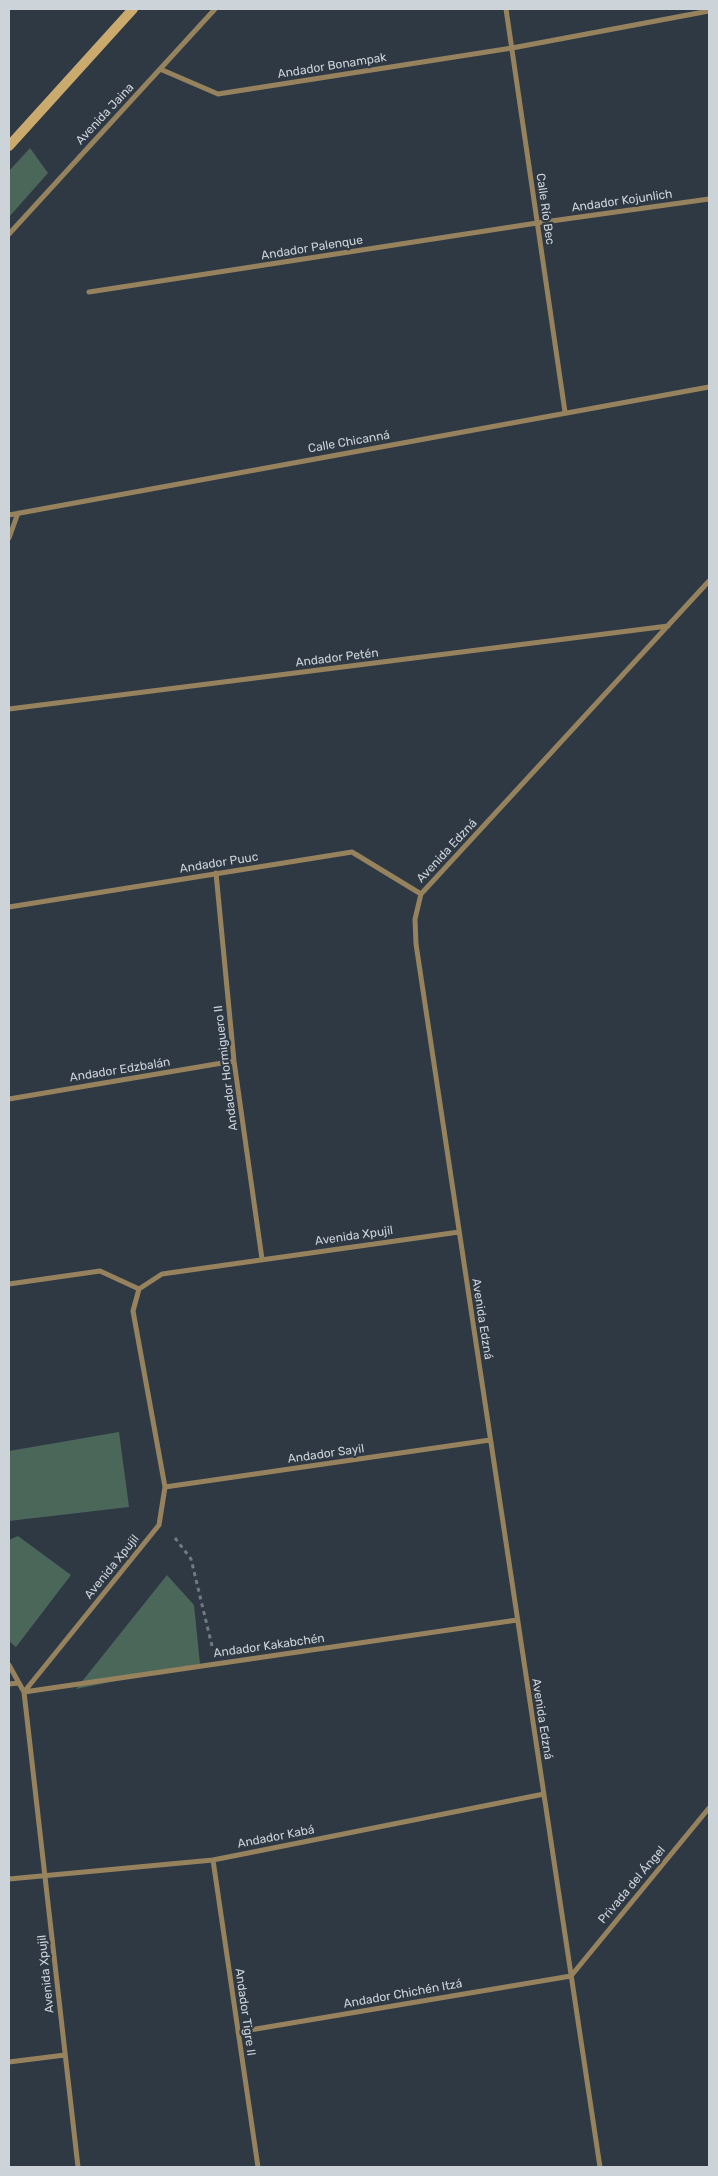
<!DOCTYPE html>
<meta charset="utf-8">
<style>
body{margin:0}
#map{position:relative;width:718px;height:2176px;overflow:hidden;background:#2f3944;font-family:Rubik,sans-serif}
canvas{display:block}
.frame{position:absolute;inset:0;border:10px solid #ccd3d9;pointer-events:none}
</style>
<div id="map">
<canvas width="718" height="2176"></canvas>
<div class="frame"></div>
</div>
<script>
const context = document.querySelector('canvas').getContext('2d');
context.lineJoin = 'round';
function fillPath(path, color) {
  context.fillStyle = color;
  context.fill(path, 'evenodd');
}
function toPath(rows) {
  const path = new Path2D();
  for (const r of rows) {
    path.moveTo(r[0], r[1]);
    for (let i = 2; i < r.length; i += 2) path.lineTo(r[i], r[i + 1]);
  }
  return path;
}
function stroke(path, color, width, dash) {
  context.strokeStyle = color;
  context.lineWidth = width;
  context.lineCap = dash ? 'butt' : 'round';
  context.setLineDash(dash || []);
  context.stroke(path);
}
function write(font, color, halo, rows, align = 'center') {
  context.font = font + ' Rubik,sans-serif';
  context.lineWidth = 4.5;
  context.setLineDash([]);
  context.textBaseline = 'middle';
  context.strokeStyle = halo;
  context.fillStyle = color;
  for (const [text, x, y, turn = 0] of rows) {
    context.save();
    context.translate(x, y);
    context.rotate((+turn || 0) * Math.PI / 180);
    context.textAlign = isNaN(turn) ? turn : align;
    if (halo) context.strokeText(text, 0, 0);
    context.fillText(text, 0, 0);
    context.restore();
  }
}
fillPath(toPath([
 [30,148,48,173,9,217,9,171],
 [119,1432,129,1507,9,1521,9,1451],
 [18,1536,71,1575,16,1647,9,1641,9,1540],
 [167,1575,194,1605,200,1664,76,1689]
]), '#4a675a');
stroke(toPath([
 [175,1538,191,1559,212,1646]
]), '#717a83', 3, [4, 4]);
stroke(toPath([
 [506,9,565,412],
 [160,69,218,94,512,48,709,11],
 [9,234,215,9],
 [89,292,537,223,709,199],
 [9,515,709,387],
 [9,538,18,513],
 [9,709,668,626],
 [216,873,234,1061,262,1259],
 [9,907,352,852,421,894],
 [9,1099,234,1061],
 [9,1284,100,1271,139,1289],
 [165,1487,490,1440],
 [9,1665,24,1692,517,1620],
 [9,1684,19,1683],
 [213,1860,258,2167],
 [9,1879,213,1860,544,1794],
 [238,2032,571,1976,709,1808],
 [9,2062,65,2055],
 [78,2167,24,1692,159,1525,165,1487,133,1311,139,1289,162,1274,459,1232],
 [600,2167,416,944,415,919,421,894,709,581]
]), '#96825d', 5);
stroke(toPath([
 [9,146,133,9]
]), '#cbaa6e', 10);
write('12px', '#ccd3d9', '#2f3944', [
 ["Andador Bonampak",332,66,-9],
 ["Avenida Jaina",105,114,-47],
 ["Andador Kojunlich",622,201,-8],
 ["Calle Río Bec",545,209,82],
 ["Andador Palenque",312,248,-9],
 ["Calle Chicanná",349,442,-10],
 ["Andador Petén",337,658,-7],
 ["Avenida Edzná",447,851,-47],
 ["Andador Puuc",219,863,-9],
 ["Andador Hormiguero II",226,1068,-97],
 ["Andador Edzbalán",120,1070,-9],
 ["Avenida Xpujil",354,1236,-8],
 ["Avenida Edzná",482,1319,81],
 ["Andador Sayil",326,1454,-8],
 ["Avenida Xpujil",112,1567,-51],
 ["Andador Kakabchén",269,1646,-8],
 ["Avenida Edzná",542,1719,81],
 ["Andador Kabá",276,1837,-11],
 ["Privada del Ángel",632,1885,-50],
 ["Avenida Xpujil",46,1974,-96],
 ["Andador Chichén Itzá",403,1994,-10],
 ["Andador Tigre II",245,2012,82]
]);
</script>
